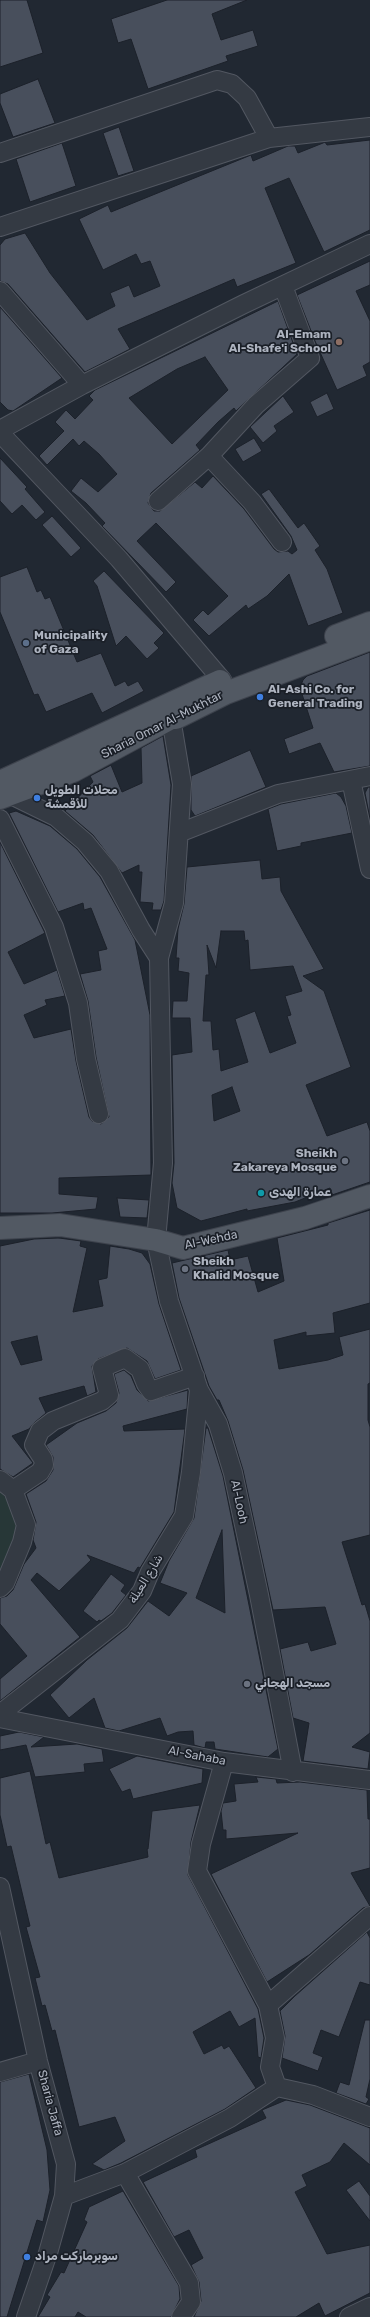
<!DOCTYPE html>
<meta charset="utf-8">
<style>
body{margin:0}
canvas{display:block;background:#212832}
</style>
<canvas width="370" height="2317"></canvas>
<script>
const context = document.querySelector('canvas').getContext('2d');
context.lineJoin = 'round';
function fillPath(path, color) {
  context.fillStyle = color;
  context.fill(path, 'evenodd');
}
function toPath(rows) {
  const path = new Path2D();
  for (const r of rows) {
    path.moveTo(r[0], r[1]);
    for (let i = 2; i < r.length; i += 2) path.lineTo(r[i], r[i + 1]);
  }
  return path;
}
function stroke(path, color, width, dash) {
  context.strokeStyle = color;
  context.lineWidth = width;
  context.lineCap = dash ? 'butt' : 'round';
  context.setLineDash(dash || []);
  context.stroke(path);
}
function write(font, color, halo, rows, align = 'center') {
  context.font = font + ' Rubik,"Noto Naskh Arabic",sans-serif';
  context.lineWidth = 3.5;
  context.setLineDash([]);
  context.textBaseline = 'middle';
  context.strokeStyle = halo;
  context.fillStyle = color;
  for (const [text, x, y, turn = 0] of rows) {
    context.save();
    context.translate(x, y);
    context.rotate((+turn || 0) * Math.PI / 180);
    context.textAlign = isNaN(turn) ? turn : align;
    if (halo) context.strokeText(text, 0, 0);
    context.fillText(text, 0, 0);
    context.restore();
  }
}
fillPath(toPath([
 [0,1491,13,1507,19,1534,0,1582]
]), '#273737');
const building = toPath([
 [0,0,27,0,43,53,0,67,0,0],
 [167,0,247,0,212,14,221,40,253,30,258,46,226,56,228,61,148,89,131,39,118,43,111,19,167,0],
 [38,79,55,123,13,137,0,103,0,94,38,79],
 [119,127,134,171,118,176,103,133,119,127],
 [370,140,370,230,324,252,289,178,265,188,296,263,237,287,234,279,118,329,130,349,85,372,8,284,0,281,0,245,5,239,25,233,50,273,87,320,115,306,110,293,129,285,134,297,160,286,150,261,141,264,136,254,103,270,79,219,108,205,111,212,251,155,253,161,288,146,295,146,298,153,323,143,325,142,327,145,370,140],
 [62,143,76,186,30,202,16,159,62,143],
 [370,261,370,285,356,291,370,321,370,362,363,366,367,376,337,390,315,341,297,295,370,261],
 [278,301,297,354,236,411,234,408,218,422,196,445,200,450,151,493,148,503,154,511,160,511,195,482,202,488,213,476,244,509,274,549,278,552,288,551,292,554,297,550,291,536,261,494,269,489,298,528,304,523,320,546,315,550,327,569,343,613,308,626,289,574,267,596,248,609,246,605,209,636,193,620,203,610,208,615,228,596,156,523,137,541,176,582,166,592,102,526,105,523,86,503,71,491,81,478,98,492,117,474,99,454,84,441,79,446,73,439,47,465,39,456,64,431,55,422,66,410,75,419,93,400,89,396,95,390,278,301],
 [205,357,228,390,172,444,129,398,177,369,205,357],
 [0,307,62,378,13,411,8,410,0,402,0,307],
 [327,393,334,409,317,417,310,402,327,393],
 [283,396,294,412,274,426,277,431,263,443,250,427,283,396],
 [254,438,262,451,243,462,235,449,254,438],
 [0,458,27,487,25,489,45,512,36,520,22,505,12,514,0,501,0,458],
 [52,516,81,548,71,557,42,525,52,516],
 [27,567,37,592,41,590,45,599,50,597,77,662,101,653,115,686,125,681,128,686,138,681,144,691,102,713,92,693,46,712,38,694,34,695,0,612,0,577,27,567],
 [104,571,164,633,154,643,159,648,147,659,126,636,116,646,97,586,93,581,104,571],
 [370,652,370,766,334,772,320,743,289,754,284,739,313,728,300,688,303,680,307,676,370,652],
 [163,736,171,785,164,901,161,910,152,910,153,903,140,902,142,872,139,872,139,865,122,873,93,835,65,811,93,782,90,776,111,765,122,792,142,783,141,748,163,736],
 [250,750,266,787,195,816,191,810,191,776,250,750],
 [368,787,370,787,370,819,365,793,368,787],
 [336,793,341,797,346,806,352,833,301,843,301,846,277,851,268,809,281,804,336,793],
 [16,811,50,826,77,849,100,877,135,940,150,1015,151,1175,59,1178,59,1194,98,1197,96,1209,52,1213,0,1213,0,842,45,933,8,952,24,984,57,970,65,996,45,1000,47,1005,24,1015,34,1038,71,1029,76,1061,89,1117,92,1121,101,1124,109,1117,96,1057,88,1001,80,974,101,970,98,951,107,949,91,908,84,910,83,903,58,912,9,813,16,811],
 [260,860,262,879,280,877,281,891,324,969,303,976,324,991,351,1067,306,1085,327,1136,367,1122,370,1131,370,1182,332,1195,330,1188,295,1202,247,1211,247,1209,201,1221,177,1208,172,1183,174,1163,172,1055,192,1052,190,1018,172,1018,173,1001,187,1001,189,973,178,971,179,958,176,958,178,929,184,904,187,867,260,860],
 [221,931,244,931,245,941,248,940,250,970,293,966,302,991,285,996,291,1015,287,1016,296,1043,270,1053,255,1011,235,1019,248,1062,221,1071,219,1049,213,1050,211,1021,203,1021,206,975,209,975,207,945,216,968,221,931],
 [232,1087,240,1111,214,1121,212,1095,232,1087],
 [117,1198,149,1200,147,1218,120,1217,117,1198],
 [370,1210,370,1303,333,1313,335,1333,306,1336,306,1332,274,1340,279,1369,328,1360,343,1355,339,1337,370,1329,370,1383,368,1384,368,1420,370,1427,370,1535,342,1542,362,1605,365,1604,370,1621,370,1733,352,1747,370,1752,368,1769,303,1761,309,1723,293,1718,280,1649,308,1642,311,1651,336,1644,325,1607,273,1610,243,1470,228,1421,219,1400,217,1400,209,1386,179,1298,172,1263,228,1250,230,1260,248,1256,258,1292,284,1281,277,1238,328,1225,328,1223,370,1210],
 [59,1238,81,1241,80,1246,87,1248,73,1312,103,1306,98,1280,107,1278,110,1246,129,1249,142,1253,150,1264,159,1304,181,1370,155,1379,147,1361,127,1348,98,1359,92,1366,96,1392,87,1396,84,1386,39,1398,46,1413,34,1423,29,1429,12,1436,33,1463,13,1477,0,1469,0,1246,34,1239,59,1238],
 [37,1336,42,1360,21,1365,11,1342,37,1336],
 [124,1370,131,1376,137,1390,148,1401,188,1390,187,1409,123,1426,124,1431,185,1429,174,1512,140,1568,138,1567,134,1573,87,1555,91,1560,59,1591,37,1573,31,1580,80,1637,0,1701,0,1679,27,1656,0,1624,0,1598,7,1596,13,1590,24,1564,36,1548,33,1540,36,1522,26,1494,46,1481,53,1470,53,1457,46,1445,77,1423,106,1411,116,1403,119,1393,114,1374,124,1370],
 [206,1428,208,1428,223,1476,278,1749,268,1757,215,1749,214,1742,206,1742,205,1748,194,1745,193,1731,178,1732,167,1736,160,1718,119,1731,105,1728,94,1698,69,1718,50,1695,87,1660,127,1628,148,1601,169,1616,187,1593,160,1583,169,1561,194,1518,206,1428],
 [222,1530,225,1613,196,1598,222,1530],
 [111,1574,125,1585,121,1591,126,1595,112,1613,101,1621,99,1620,97,1622,83,1611,111,1574],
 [19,1732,44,1737,31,1747,77,1744,102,1749,104,1762,84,1764,85,1772,35,1777,26,1745,0,1750,0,1736,19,1732],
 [137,1756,203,1769,202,1783,133,1799,130,1789,122,1792,109,1769,137,1756],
 [30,1771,46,1844,50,1842,59,1878,148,1857,147,1849,148,1849,152,1811,200,1805,191,1842,188,1875,258,2009,264,2038,261,2058,258,2057,255,2018,239,2027,230,2011,193,2032,204,2054,222,2045,224,2049,229,2046,256,2088,225,2109,121,2163,104,2170,92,2164,125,2141,115,2117,79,2127,55,2030,52,2031,45,2005,42,2006,35,1978,40,1977,26,1927,30,1926,11,1846,7,1847,0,1815,0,1778,30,1771],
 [256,1777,276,1779,277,1783,300,1782,367,1790,368,1819,370,1819,370,1868,351,1873,370,1906,363,1908,309,1955,267,1982,211,1874,298,1833,226,1839,226,1830,223,1830,221,1811,223,1803,236,1801,234,1784,258,1782,256,1777],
 [367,1932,370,1938,370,1985,360,1982,339,2037,321,2030,313,2053,323,2057,318,2071,282,2058,285,2036,280,2011,295,1996,367,1932],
 [365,2020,370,2020,370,2079,366,2097,369,2099,366,2104,336,2093,340,2082,349,2085,365,2020],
 [29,2074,47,2150,50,2190,43,2222,37,2220,7,2317,0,2317,0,2082,29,2074],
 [286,2100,310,2105,370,2128,370,2165,344,2143,330,2162,302,2175,307,2186,295,2192,327,2254,370,2245,370,2293,325,2316,319,2303,296,2317,194,2317,201,2301,199,2282,191,2265,203,2258,189,2230,174,2237,143,2182,197,2157,195,2150,266,2118,262,2110,286,2100],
 [359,2181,370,2196,370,2221,346,2190,359,2181],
 [123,2191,179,2286,180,2299,171,2317,86,2317,78,2312,75,2317,38,2317,50,2297,47,2295,61,2272,64,2273,87,2222,84,2220,89,2207,123,2191]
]);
fillPath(building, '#484f5c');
stroke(building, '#1c212a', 1);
const minor = toPath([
 [0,153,217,80,232,84,247,98,269,138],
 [0,227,269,138,370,127],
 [0,291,82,385],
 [0,430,82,385,244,304,370,244],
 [0,433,119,559,222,680],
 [209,456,252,502,282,542],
 [158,501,209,456,256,405,310,358,283,286],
 [171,718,182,784,174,903,159,958,163,1163,156,1240,169,1301,199,1390,218,1424,233,1473,259,1595,293,1772],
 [351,780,370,869],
 [11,795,56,817,85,842,109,871,141,930,159,958],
 [0,819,54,927,78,1003,86,1059,99,1114],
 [179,833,278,794,370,776],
 [0,1480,13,1490,26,1525,22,1542,5,1583,0,1588],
 [13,1490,40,1472,44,1465,43,1459,34,1445,40,1431,53,1421,102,1401,109,1395,102,1368,125,1358,140,1369,146,1384,151,1391,195,1376],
 [0,1714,120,1620,142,1591,150,1572,184,1516,191,1472,199,1390],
 [0,1718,224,1762,370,1780],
 [224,1762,201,1844,197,1871,268,2005],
 [0,1887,38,2061,66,2164,64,2196,48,2253,26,2317],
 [0,2072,38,2061],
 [277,2087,313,2095,370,2117],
 [125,2173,189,2283,191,2302,181,2317],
 [64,2196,125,2173,230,2118,277,2087,270,2067,275,2038,268,2005,370,1916],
 [349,2317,370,2307]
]);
const major = toPath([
 [336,636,370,623],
 [0,782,220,681],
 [0,798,73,771,171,718,176,718,226,693,370,639],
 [0,1228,60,1225,156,1240,183,1248,305,1218,370,1196]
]);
stroke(minor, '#525761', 20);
stroke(major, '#3e434d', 24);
stroke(minor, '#343a43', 18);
stroke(major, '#525963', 22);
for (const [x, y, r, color] of [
 [339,342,4,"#8d6e63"],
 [26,643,4,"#5c6f8a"],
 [260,697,4,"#3f7fe0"],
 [37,798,4,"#3f7fe0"],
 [345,1161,4,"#6b7280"],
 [261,1193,4,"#0f9aa8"],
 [185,1269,4,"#6b7280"],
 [247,1684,4,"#6b7280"],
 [27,2257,4,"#3f7fe0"]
]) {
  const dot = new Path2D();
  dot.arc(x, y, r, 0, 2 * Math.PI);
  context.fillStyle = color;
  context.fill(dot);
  stroke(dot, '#1a1f27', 1.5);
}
write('bold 12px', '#aeb4c0', '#1a1f27', [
 ["Al-Emam",331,335,"right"],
 ["Al-Shafe'i School",331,349,"right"],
 ["Municipality",34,636],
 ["of Gaza",34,650],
 ["Al-Ashi Co. for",268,690],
 ["General Trading",268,704],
 ["محلات الطويل",45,791],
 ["للأقمشة",45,805],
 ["Sheikh",337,1154,"right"],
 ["Zakareya Mosque",337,1168,"right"],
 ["عمارة الهدى",269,1193],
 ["Sheikh",193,1262],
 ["Khalid Mosque",193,1276],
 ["مسجد الهجاني",255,1684],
 ["سوبرماركت مراد",35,2257]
], 'left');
write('12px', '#aeb4c0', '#1a1f27', [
 ["Sharia Omar Al-Mukhtar",162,725,-27],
 ["Al-Wehda",211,1240,-12],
 ["Al-Looh",239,1502,78],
 ["شارع العيلة",146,1579,-59],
 ["Al-Sahaba",197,1756,11],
 ["Sharia Jaffa",50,2103,75]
]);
</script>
